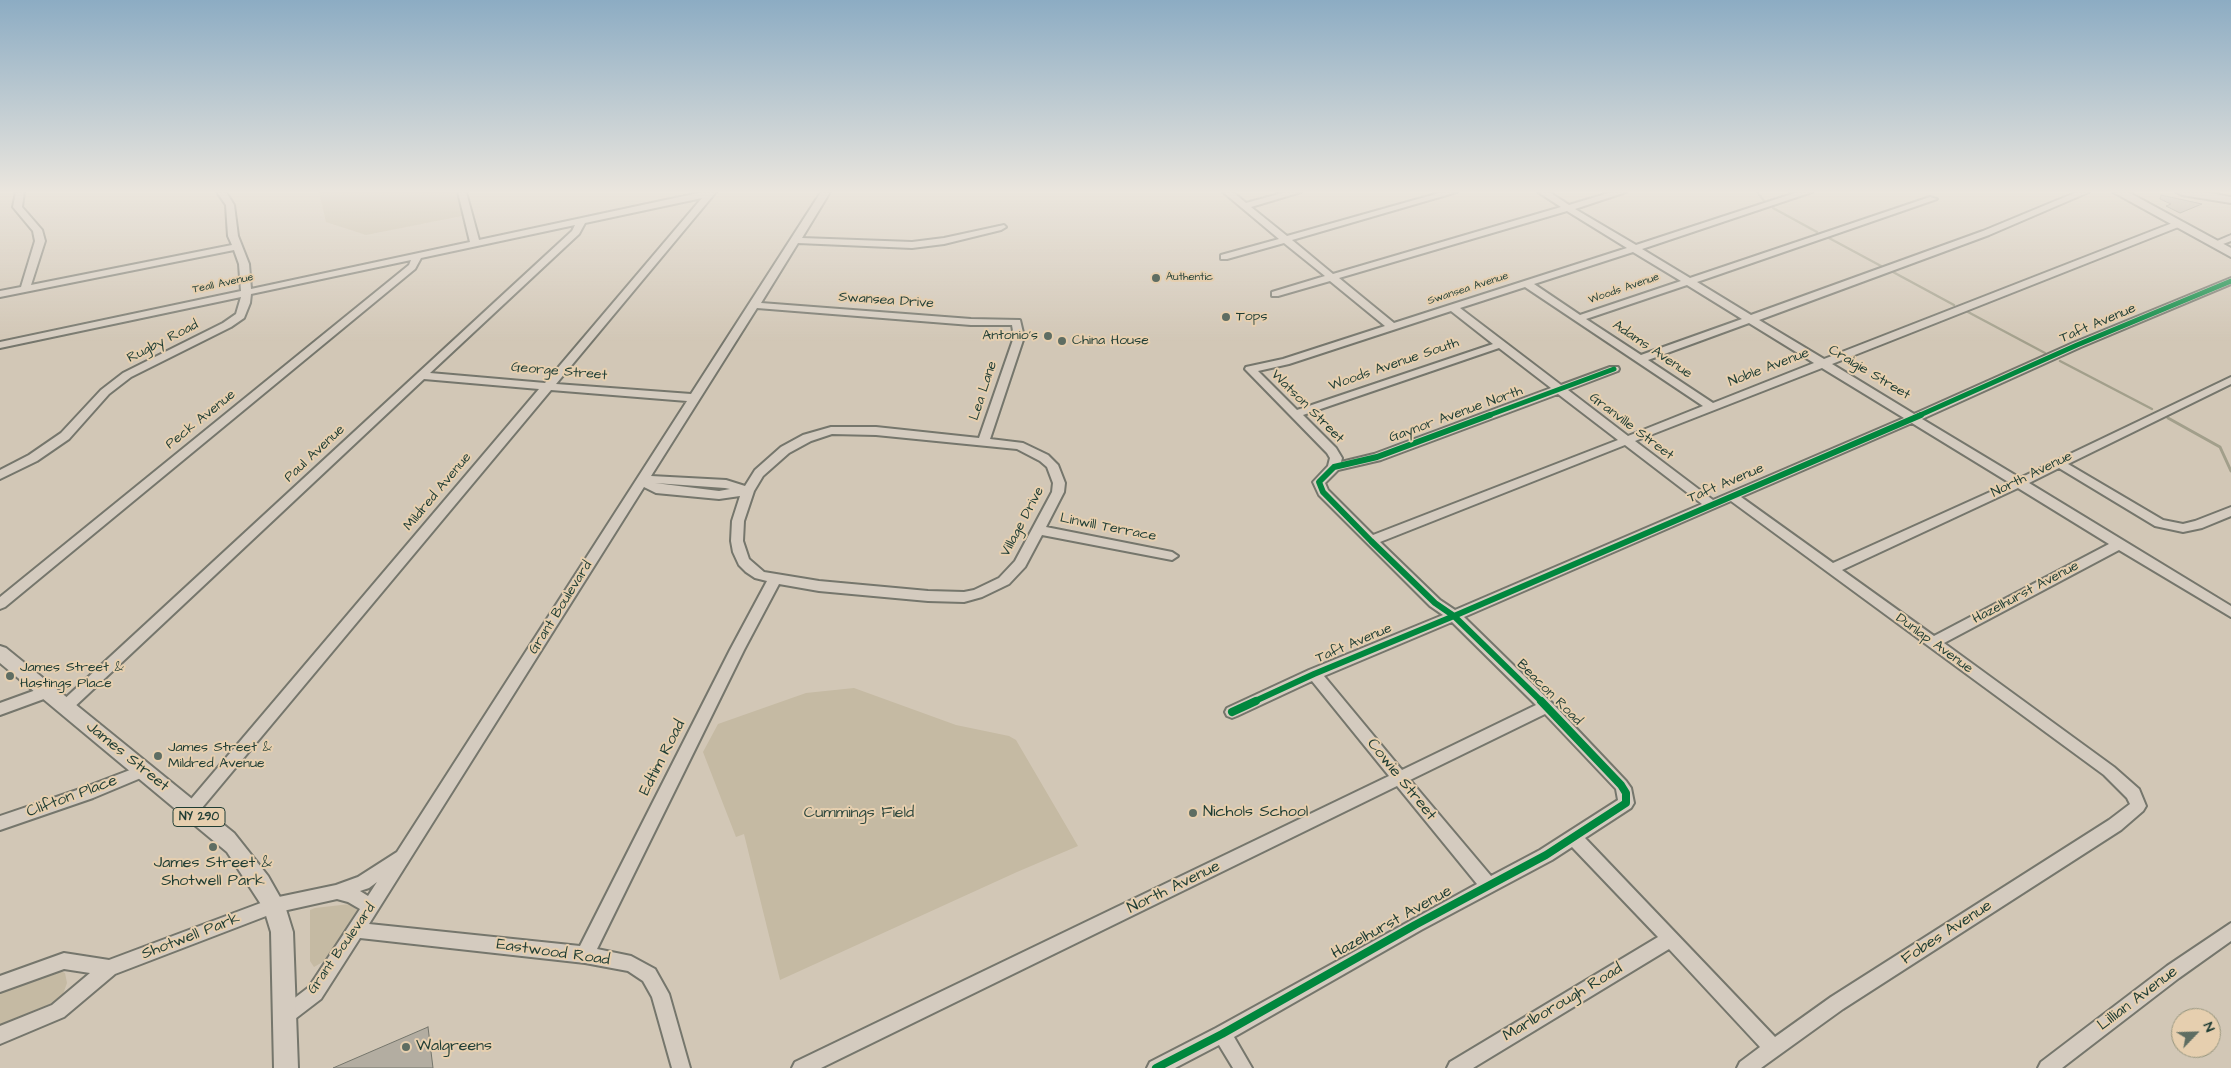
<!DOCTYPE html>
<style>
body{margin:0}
#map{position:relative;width:2231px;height:1068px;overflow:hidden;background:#d2c7b6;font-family:"Architects Daughter",sans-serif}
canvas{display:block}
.north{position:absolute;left:2171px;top:1008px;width:50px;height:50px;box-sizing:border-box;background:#e6cfaf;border:1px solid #96957e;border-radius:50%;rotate:66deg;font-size:14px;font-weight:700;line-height:20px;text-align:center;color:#1f3d34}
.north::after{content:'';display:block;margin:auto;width:18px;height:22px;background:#5e6d62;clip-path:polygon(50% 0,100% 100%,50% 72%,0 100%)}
</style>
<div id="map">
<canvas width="2231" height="1068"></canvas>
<div class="north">N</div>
</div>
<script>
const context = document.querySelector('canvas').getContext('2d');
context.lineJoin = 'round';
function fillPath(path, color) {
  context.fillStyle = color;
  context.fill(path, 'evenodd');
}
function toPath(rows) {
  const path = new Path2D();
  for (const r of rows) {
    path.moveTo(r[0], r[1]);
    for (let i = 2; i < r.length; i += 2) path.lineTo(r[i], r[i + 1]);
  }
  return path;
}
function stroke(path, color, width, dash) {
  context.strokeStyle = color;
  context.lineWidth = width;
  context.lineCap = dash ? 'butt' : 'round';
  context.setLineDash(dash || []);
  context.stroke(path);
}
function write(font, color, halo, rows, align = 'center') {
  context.font = font + ' "Architects Daughter",sans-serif';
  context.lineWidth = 4;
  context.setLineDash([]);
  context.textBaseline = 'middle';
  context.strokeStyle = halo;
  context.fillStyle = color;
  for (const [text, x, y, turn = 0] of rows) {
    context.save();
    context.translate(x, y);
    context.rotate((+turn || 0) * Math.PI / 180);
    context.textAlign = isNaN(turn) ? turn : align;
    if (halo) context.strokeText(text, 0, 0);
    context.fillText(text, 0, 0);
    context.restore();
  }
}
fillPath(toPath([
 [319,192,462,192,467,215,366,235,326,222],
 [854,688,956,725,1009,736,1016,740,1078,846,1017,872,780,980,744,834,736,837,703,752,718,724,806,693],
 [350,904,357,910,326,960,314,967,310,961,310,910,315,908],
 [59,970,65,973,67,983,62,997,54,1006,0,1028,0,989]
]), '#c5baa3');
stroke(toPath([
 [1757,192,1765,202],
 [1773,208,1817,232],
 [1829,238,1881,266],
 [1893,272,1954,305],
 [1968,312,2045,353],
 [2060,361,2152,409]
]), '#a29f8b', 2.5);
stroke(toPath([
 [2168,418,2220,447,2231,471]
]), '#a29f8b', 3);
const building = toPath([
 [2161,195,2202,204,2180,213,2166,206,2171,204,2160,199,2161,195],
 [428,1027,433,1068,333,1068,428,1027]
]);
fillPath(building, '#b3ada1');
stroke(building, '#75766c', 1);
const minor = toPath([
 [16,192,24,192,22,207,42,230,45,241,31,285,232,245,228,236,226,205,217,192,226,192,234,205,238,236,249,264,251,289,470,242,458,192,466,192,479,240,703,192,716,192,556,384,691,394,821,192,830,192,802,238,912,242,944,238,1004,225,1006,227,1001,230,944,244,912,248,798,243,761,303,971,319,1020,320,1024,337,990,439,1023,443,1048,455,1058,465,1065,483,1064,492,1046,527,1172,552,1178,556,1172,560,1042,535,1025,567,1009,584,982,597,964,602,928,601,819,591,779,584,744,650,597,949,631,956,655,969,669,994,690,1068,672,1068,652,997,643,981,628,971,585,963,360,938,321,999,291,1022,285,1025,279,1022,276,1016,279,1010,309,987,360,909,348,902,337,899,274,913,115,974,64,1017,0,1044,0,1026,52,1005,90,973,64,969,0,992,0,976,64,953,109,960,274,898,336,885,358,877,397,852,687,401,551,390,196,815,191,817,186,815,183,810,186,805,539,389,424,379,70,711,65,713,60,711,58,707,60,703,572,231,575,225,421,258,415,269,5,607,0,609,0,597,409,265,411,260,251,294,250,303,244,318,231,327,131,377,109,394,69,439,37,461,0,479,0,470,29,455,61,433,101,390,123,373,223,323,236,314,241,297,0,348,0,342,241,291,239,264,234,250,0,297,0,291,21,287,35,241,33,231,13,207,16,192],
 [702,198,545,383,430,373,579,234,585,223,702,198],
 [757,308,971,325,1012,325,1014,337,979,438,876,427,831,427,803,435,781,447,755,470,745,486,726,480,651,476,757,308],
 [832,434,876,435,1017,449,1040,461,1047,467,1053,483,1052,492,1015,561,999,578,974,590,964,592,928,591,819,581,764,572,749,559,743,541,744,521,754,491,763,476,789,453,811,441,832,434],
 [655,483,725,488,730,489,719,491,655,483],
 [644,487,656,493,719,499,740,496,732,521,731,541,733,552,739,565,746,572,755,578,767,581,730,650,580,946,369,924,644,487],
 [377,882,368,896,360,891,369,888,377,882],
 [1223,192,1233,192,1246,203,1286,192,1301,192,1251,207,1287,236,1443,192,1457,192,1292,240,1333,274,1561,207,1538,192,1549,192,1569,205,1612,192,1626,192,1575,209,1636,245,1798,192,1812,192,1642,249,1690,278,1930,197,1937,199,1697,282,1751,315,1983,231,2077,192,2089,192,1989,235,1759,320,1824,359,2175,222,2181,222,2181,226,1832,364,1914,414,2073,343,2231,278,2231,284,2081,347,1922,419,2020,478,2231,377,2231,384,2068,464,2163,520,2183,524,2195,521,2231,507,2231,516,2202,528,2183,532,2155,526,2059,468,2029,483,2231,606,2231,617,2119,550,1944,643,2114,767,2139,789,2146,806,2143,811,2121,830,1843,1009,1761,1068,1737,1068,1740,1062,1760,1047,1669,949,1473,1068,1447,1068,1450,1062,1658,937,1572,847,1552,860,1421,930,1234,1037,1252,1068,1233,1068,1219,1045,1175,1068,1147,1068,1150,1062,1216,1028,1477,884,1397,786,821,1068,792,1068,795,1062,1389,776,1312,681,1237,716,1232,718,1227,716,1225,712,1227,708,1309,670,1443,615,1430,606,1319,495,1313,482,1328,466,1330,458,1327,453,1245,369,1246,367,1283,359,1385,326,1330,281,1278,296,1272,296,1272,292,1325,276,1284,243,1227,259,1221,259,1221,255,1279,239,1223,192],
 [1567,211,1627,248,1394,323,1339,278,1567,211],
 [1633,252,1681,281,1580,315,1534,284,1633,252],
 [1687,285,1742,319,1641,355,1586,319,1687,285],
 [1525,287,1703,406,1628,436,1568,390,1618,371,1619,369,1618,367,1610,367,1561,385,1460,308,1525,287],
 [1451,311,1493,344,1297,410,1258,371,1289,364,1451,311],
 [1749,323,1814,363,1713,403,1648,360,1749,323],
 [1499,348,1551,388,1374,454,1341,462,1342,458,1336,448,1303,415,1499,348],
 [1822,368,1904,418,1713,500,1635,441,1822,368],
 [1558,394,1618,440,1373,535,1328,490,1325,483,1338,470,1381,460,1558,394],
 [1912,423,2010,483,1833,563,1741,497,1912,423],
 [1625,445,1702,504,1455,610,1440,600,1380,542,1625,445],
 [2018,488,2109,544,1934,636,1842,570,2018,488],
 [1731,501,2104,775,2127,798,2130,804,2109,820,1831,997,1775,1037,1585,838,1631,808,1634,803,1631,788,1626,781,1554,705,1464,617,1731,501],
 [1452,622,1536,705,1402,770,1324,676,1452,622],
 [1545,714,1616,789,1618,800,1540,850,1491,876,1410,780,1545,714],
 [2231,235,2231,241,2215,247,2210,244,2231,235],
 [47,686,52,688,54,692,52,696,0,715,0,703,47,686],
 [143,765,148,767,151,771,148,775,93,798,0,830,0,816,83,788,143,765],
 [2231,923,2231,941,2179,978,2062,1068,2038,1068,2041,1062,2167,966,2231,923]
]);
const major = toPath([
 [2113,192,2128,192,2231,248,2231,257,2113,192],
 [2176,192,2204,192,2231,197,2231,203,2182,195,2176,192],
 [0,646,6,648,234,833,268,876,285,906,293,932,298,1068,274,1068,271,932,264,909,227,852,0,663,0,646]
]);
stroke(minor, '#75766c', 4);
stroke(major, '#75766c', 4);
fillPath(minor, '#d4cbbf');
fillPath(major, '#d4cbbf');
stroke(toPath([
 [1487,416,1614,369],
 [1918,416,2077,345,2231,281]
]), '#00873e', 5);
stroke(toPath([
 [1490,415,1377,457,1334,467,1319,482,1323,492,1371,541,1435,603,1454,616,1542,702],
 [1253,702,1314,674,1454,616,1921,415]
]), '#00873e', 6);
stroke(toPath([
 [1232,712,1256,701],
 [1156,1068,1222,1034,1415,925,1546,855,1626,803,1626,793,1621,785,1541,701]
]), '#00873e', 8);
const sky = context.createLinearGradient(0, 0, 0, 342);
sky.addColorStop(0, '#8cacc3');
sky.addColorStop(0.56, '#ebe6de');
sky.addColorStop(1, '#ebe6de00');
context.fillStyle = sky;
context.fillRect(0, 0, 2231, 342);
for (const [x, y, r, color] of [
 [1156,278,5,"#5e6d62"],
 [1226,317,5,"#5e6d62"],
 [1048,336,5,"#5e6d62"],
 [1062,341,5,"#5e6d62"],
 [10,676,5,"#5e6d62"],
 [158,756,5,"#5e6d62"],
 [1193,813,5,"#5e6d62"],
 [213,847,5,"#5e6d62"],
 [406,1047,5,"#5e6d62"]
]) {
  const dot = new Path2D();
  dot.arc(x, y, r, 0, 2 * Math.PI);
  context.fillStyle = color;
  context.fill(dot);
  stroke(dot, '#e6cfaf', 2);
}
write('11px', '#1f3d34', '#e6cfaf', [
 ["Authentic",1166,278]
], 'left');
write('11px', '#1f3d34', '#e6cfaf', [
 ["Teall Avenue",223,284,-12],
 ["Swansea Avenue",1468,289,-18],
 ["Woods Avenue",1624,289,-19]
]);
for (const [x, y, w] of [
 [199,817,52]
]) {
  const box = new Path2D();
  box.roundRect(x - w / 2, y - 9.5, w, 19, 4);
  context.fillStyle = '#e6cfaf';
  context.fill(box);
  stroke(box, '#1f3d34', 1);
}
write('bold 12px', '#1f3d34', null, [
 ["NY 290",199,817]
]);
write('14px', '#1f3d34', '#e6cfaf', [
 ["Swansea Drive",886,301,4],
 ["Taft Avenue",2098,324,-23],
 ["Rugby Road",163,342,-27],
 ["Adams Avenue",1652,350,34],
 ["Woods Avenue South",1394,365,-19],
 ["Noble Avenue",1769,368,-21],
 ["George Street",559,372,5],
 ["Craigie Street",1869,373,31],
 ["Lea Lane",984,391,-72],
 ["Watson Street",1307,407,45],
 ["Gaynor Avenue North",1456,415,-20],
 ["Peck Avenue",201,420,-39],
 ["Granville Street",1631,427,37],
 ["Paul Avenue",315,454,-43],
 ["North Avenue",2032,475,-26],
 ["Taft Avenue",1726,484,-23],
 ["Mildred Avenue",438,492,-50],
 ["Village Drive",1023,522,-62],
 ["Linwill Terrace",1108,528,11],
 ["Hazelhurst Avenue",2026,593,-28],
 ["Grant Boulevard",561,608,-58],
 ["Taft Avenue",1354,644,-23],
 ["Dunlap Avenue",1934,644,36],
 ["Beacon Road",1549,693,45],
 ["Grant Boulevard",342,949,-55]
]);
write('14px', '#1f3d34', '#e6cfaf', [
 ["Tops",1236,317],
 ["Antonio's",1038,336,"right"],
 ["China House",1072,341],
 ["James Street &",20,668],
 ["Hastings Place",20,684],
 ["James Street &",168,748],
 ["Mildred Avenue",168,764]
], 'left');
write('16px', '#1f3d34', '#e6cfaf', [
 ["James Street",127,757,39],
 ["Edtim Road",663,758,-63],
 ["Cowie Street",1401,780,51],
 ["Clifton Place",72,797,-20],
 ["North Avenue",1174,888,-26],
 ["Hazelhurst Avenue",1392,923,-29],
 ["Fobes Avenue",1947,933,-33],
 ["Shotwell Park",191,937,-21],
 ["Eastwood Road",553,953,8],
 ["Lillian Avenue",2138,999,-37],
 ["Marlborough Road",1563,1003,-31]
]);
write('16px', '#1f3d34', '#e6cfaf', [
 ["Nichols School",1203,813],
 ["James Street &",213,864,"center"],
 ["Shotwell Park",213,882,"center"],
 ["Walgreens",416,1047]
], 'left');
write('16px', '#2f483e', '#e6cfaf', [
 ["Cummings Field",859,814]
]);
</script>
